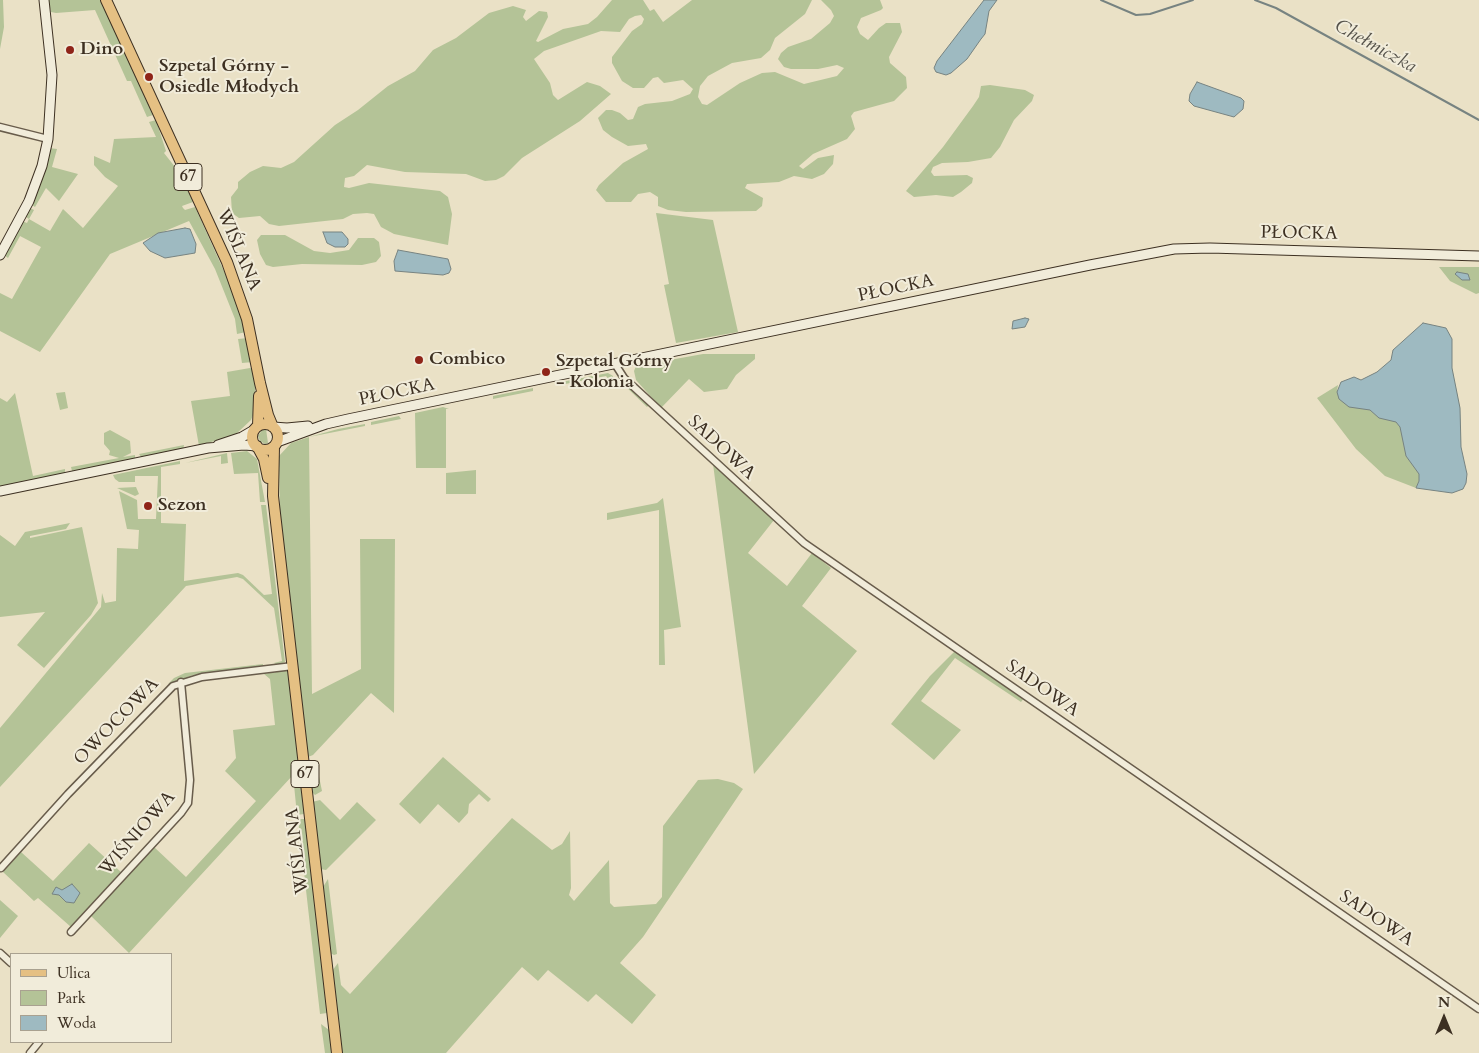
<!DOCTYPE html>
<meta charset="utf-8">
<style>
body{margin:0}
#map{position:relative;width:1479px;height:1053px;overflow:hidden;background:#eae1c6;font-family:Cardo,serif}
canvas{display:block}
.legend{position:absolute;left:10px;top:953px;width:162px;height:90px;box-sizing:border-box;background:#f1ecda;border:1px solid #a9a190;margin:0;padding:6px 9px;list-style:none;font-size:15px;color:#3d3022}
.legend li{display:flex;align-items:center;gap:10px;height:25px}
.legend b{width:25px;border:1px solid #a9a190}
.north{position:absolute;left:1419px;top:993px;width:50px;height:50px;-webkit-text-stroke:4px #f1ecda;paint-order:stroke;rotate:0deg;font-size:14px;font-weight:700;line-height:20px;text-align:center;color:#3d3022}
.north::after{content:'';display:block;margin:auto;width:18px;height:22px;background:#3d3022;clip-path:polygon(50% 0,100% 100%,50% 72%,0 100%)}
</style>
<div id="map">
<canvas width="1479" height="1053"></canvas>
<ul class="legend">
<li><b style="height:6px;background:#e5c083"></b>Ulica</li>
<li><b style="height:14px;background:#b4c397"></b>Park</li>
<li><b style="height:14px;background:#9ebac1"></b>Woda</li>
</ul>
<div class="north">N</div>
</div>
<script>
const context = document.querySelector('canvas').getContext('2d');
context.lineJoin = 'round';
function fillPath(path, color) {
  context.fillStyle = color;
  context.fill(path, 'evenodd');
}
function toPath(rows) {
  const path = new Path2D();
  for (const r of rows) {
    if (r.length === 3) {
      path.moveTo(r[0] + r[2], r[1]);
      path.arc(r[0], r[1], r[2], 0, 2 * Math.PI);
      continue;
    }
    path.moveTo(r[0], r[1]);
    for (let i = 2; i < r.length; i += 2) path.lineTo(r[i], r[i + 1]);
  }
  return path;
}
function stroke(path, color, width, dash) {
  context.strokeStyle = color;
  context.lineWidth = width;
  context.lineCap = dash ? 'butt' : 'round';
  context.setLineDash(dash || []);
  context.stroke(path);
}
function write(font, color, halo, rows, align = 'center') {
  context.font = font + ' Cardo,serif';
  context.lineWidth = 4;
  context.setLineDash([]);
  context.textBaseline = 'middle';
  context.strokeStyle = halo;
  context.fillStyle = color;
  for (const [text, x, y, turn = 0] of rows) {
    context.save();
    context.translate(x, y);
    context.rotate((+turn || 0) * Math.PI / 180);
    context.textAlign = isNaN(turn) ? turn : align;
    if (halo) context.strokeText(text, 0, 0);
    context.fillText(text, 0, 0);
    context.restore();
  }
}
fillPath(toPath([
 [0,0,3,0,4,27,0,49],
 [48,0,101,0,153,115,147,117,131,81,127,81,95,10,56,13,51,12],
 [612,0,643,0,650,11,654,9,663,22,692,0,812,0,805,14,775,38,770,50,761,58,732,63,708,76,700,86,698,97,702,104,707,105,740,83,762,73,775,72,804,84,837,76,844,68,837,65,818,69,791,69,784,67,778,59,781,53,788,47,811,39,830,23,834,16,831,10,821,0,880,0,883,8,881,10,861,18,857,27,860,34,868,40,879,28,886,23,900,23,902,32,889,57,890,63,906,77,907,88,894,101,854,112,851,116,855,129,847,139,813,154,799,166,803,169,818,158,834,155,833,164,824,174,812,179,794,176,779,182,747,184,745,188,763,198,762,206,756,211,686,212,668,210,658,206,658,197,650,192,638,194,631,202,606,202,596,190,599,185,623,163,648,149,646,144,628,146,612,137,603,130,598,118,606,110,612,110,620,113,628,120,633,119,638,107,645,104,672,101,690,94,693,89,683,80,664,83,658,77,653,78,644,88,633,88,622,81,612,63,612,57,632,31,642,24,644,19,641,15,635,16,629,19,620,32,601,31,544,51,534,59,550,83,553,95,558,100,587,82,600,86,611,94,580,121,522,158,504,176,496,180,485,181,466,174,405,172,367,165,354,176,345,178,344,187,349,188,369,183,440,191,448,197,452,214,448,245,394,234,381,227,374,214,367,213,353,214,343,219,279,226,269,224,260,216,239,218,232,213,231,197,238,188,238,182,250,172,263,166,281,168,294,162,335,125,358,110,388,86,415,71,433,50,456,38,489,13,513,6,526,10,523,17,526,21,539,11,547,12,548,17,536,41,538,42,563,29,588,24,597,17],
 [990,85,1025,90,1034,95,1032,101,1014,120,1000,147,991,158,968,162,942,163,933,167,931,172,934,176,967,175,973,178,972,183,961,192,953,197,936,195,914,197,906,191,910,186,943,147,973,106,979,97,981,86],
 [156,120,166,151,164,153,179,172,193,202,182,206,183,208,185,210,195,207,237,300,246,332,237,334,235,319,215,269,189,221,110,254,40,352,0,331,0,293,12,299,41,247,20,236,8,258,4,255,22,221,27,223,29,219,26,217,30,208,34,210,29,219,50,231,63,209,83,228,118,186,105,177,94,165,94,156,110,163,114,139,156,137,149,122],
 [49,148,57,149,52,167,78,174,59,201,46,188,35,207,31,204],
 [656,213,713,220,738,332,676,343,664,285,669,284],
 [261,235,285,235,314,251,330,253,349,250,358,238,374,238,379,242,381,256,376,262,362,265,302,264,273,267,266,265,260,254,257,240],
 [1439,267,1479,267,1479,293,1476,294,1450,281],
 [248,338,253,362,242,363,238,339],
 [1452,349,1452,368,1460,408,1461,447,1419,481,1416,488,1385,476,1356,449,1317,398,1338,385,1337,391],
 [703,354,755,354,755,359,736,375,727,389,704,392,689,379,661,408,636,380,634,371,636,366],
 [250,368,253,369,255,380,255,410,251,420,236,434,199,446,191,401,230,396,227,372],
 [608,373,613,376,611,382,606,376,560,385,561,382],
 [620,379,649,405,647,407,623,384,616,389,613,384],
 [533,388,533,391,493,399,493,396],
 [65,392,68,408,60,410,56,393],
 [15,393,33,476,65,469,65,473,0,488,0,398,7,402],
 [443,407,449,409,446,409,446,468,416,468,415,413],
 [399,416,401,419,371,425,371,422],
 [365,424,365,426,309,437,312,694,361,669,360,539,395,539,394,713,371,693,313,755,308,757,280,522,279,456,291,443,309,437,338,429],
 [266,429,268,443,265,444,260,441,258,436,262,430],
 [110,430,130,441,131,453,123,457,135,455,135,459,72,471,71,467,119,458,109,455,110,451,104,444,104,433],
 [184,445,183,450,142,458,139,454],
 [247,451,257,459,265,502,260,502,258,473,234,474,231,453],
 [227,453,228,463,221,464,221,456,185,463],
 [180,461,180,464,161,467,161,523,186,524,184,581,238,573,243,575,264,595,272,594,261,505,266,505,285,662,277,665,274,663,282,661,274,608,243,579,237,577,186,586,0,787,0,728,101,607,102,593,105,603,116,601,117,548,138,549,139,530,127,529,119,491,137,500,138,519,156,519,158,476,135,476,135,482,119,482,115,479,113,475],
 [713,464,774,520,748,553,787,586,812,553,831,568,802,606,857,651,754,774],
 [476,470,476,494,446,494,446,473],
 [136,487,139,494,135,496,117,488],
 [663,498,681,627,664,630,665,665,659,665,659,510,607,520,607,513,657,503],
 [70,523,66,529,30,536,30,538,82,527,98,603,91,615,44,668,17,645,45,612,0,617,0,535,15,546,25,532],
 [955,651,1024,698,1021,702,955,658,921,701,961,730,934,760,891,724,930,676],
 [263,664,263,667,193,675,168,684,174,678,185,673],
 [289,670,304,814,297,815,293,775,129,953,90,915,154,847,186,877,256,801,225,771,236,758,233,730,275,725,270,679,264,674],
 [443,757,491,799,488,802,479,794,469,804,468,813,459,823,438,804,420,824,399,804],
 [316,762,322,791,315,795,313,793,309,763],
 [718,779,734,783,743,789,643,937,620,963,656,995,632,1024,596,994,588,1002,548,970,538,981,522,967,446,1053,342,1053,332,971,338,963,341,985,350,994,512,818,552,850,562,844,570,831,571,888,569,895,574,901,609,860,610,903,614,907,656,904,662,897,663,826,698,780],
 [320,800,340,820,357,802,376,820,326,870,320,869,312,802],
 [298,819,305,819,321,952,327,1013,320,1014],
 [89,843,121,872,71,927,38,898,34,901,3,872,21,852,53,881],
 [328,879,337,954,334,955,330,953,323,887],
 [0,900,18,916,0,938],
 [321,1024,329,1030,332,1053,325,1053]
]), '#b4c397');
const water = toPath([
 [984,0,997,0,989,11,985,34,981,39,967,59,951,73,946,75,936,72,934,68,937,61,984,0],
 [1197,82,1241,98,1244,101,1243,109,1234,117,1194,106,1189,101,1190,94,1197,82],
 [185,228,190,229,196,244,195,253,165,258,150,251,143,243,158,233,185,228],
 [323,232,342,232,348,239,348,244,345,247,335,247,327,243,323,232],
 [398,250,448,259,451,269,449,273,443,275,395,271,394,261,398,250],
 [1457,272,1468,274,1470,280,1462,280,1455,274,1457,272],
 [1025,318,1029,319,1025,327,1012,329,1013,321,1025,318],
 [1423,323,1446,328,1452,339,1452,368,1460,408,1461,447,1467,474,1466,483,1463,489,1452,493,1416,488,1419,481,1419,474,1406,456,1400,427,1396,422,1379,418,1370,410,1349,407,1339,399,1337,392,1341,382,1354,377,1361,380,1377,372,1391,360,1393,350,1423,323],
 [72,884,80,893,74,903,66,902,59,895,52,894,56,887,62,890,72,884]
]);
fillPath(water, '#9ebac1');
stroke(water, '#778381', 1);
stroke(toPath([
 [1101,0,1136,15,1150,14,1193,0],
 [1255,0,1276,8,1479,120]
]), '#778381', 2);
const minor = toPath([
 [0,127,48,139],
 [615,364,624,378,804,543,1479,1009],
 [1,868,68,794,173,686,202,677,293,666],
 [71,932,181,813,188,803,190,780,181,682],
 [0,953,11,963],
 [30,1053,39,1042]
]);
const secondary = toPath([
 [0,255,29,201,42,166,48,139,52,75,44,0],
 [273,427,287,428,308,426],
 [277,442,326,424,348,419,1090,265,1174,249,1210,248,1479,256],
 [218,445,242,437,254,430],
 [0,491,208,448,244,445,257,446]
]);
const primary = toPath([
 [106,0,227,262,247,319,260,383,268,415,273,427],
 [265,437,13],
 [258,426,259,396],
 [257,446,264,459,268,478],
 [274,447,273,496,337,1053]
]);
stroke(minor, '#685c4b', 9);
stroke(secondary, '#3d3022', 11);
stroke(primary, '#3d3022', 12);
stroke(minor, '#f1ecda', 6);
stroke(secondary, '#f1ecda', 9);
stroke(primary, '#e5c083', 10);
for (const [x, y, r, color] of [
 [70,50,5,"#8f2418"],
 [149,77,5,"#8f2418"],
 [419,360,5,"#8f2418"],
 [546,372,5,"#8f2418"],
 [148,506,5,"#8f2418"]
]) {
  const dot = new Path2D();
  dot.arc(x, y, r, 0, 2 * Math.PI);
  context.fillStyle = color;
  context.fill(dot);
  stroke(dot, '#f1ecda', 2);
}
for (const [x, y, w] of [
 [188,177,28],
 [305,774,28]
]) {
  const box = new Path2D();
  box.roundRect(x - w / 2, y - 13.5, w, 27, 4);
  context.fillStyle = '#f1ecda';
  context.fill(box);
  stroke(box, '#3d3022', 1);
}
write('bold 16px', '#3d3022', null, [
 ["67",188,177],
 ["67",305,774]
]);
write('bold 18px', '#3d3022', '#f1ecda', [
 ["Dino",80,50],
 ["Szpetal Górny -",159,67],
 ["Osiedle Młodych",159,88],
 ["Combico",429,360],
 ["Szpetal Górny",556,362],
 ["- Kolonia",556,383],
 ["Sezon",158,506]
], 'left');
write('18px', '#3d3022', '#f1ecda', [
 ["PŁOCKA",1299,234,1],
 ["WIŚLANA",238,250,67],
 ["PŁOCKA",896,289,-12],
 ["PŁOCKA",397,393,-12],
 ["SADOWA",721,448,43],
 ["SADOWA",1042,689,35],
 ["OWOCOWA",117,722,-46],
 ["WIŚNIOWA",138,834,-49],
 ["WIŚLANA",298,851,-97],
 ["SADOWA",1376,919,34]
]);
write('italic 19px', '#55524a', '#f1ecda', [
 ["Chełmiczka",1375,47,29]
]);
</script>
